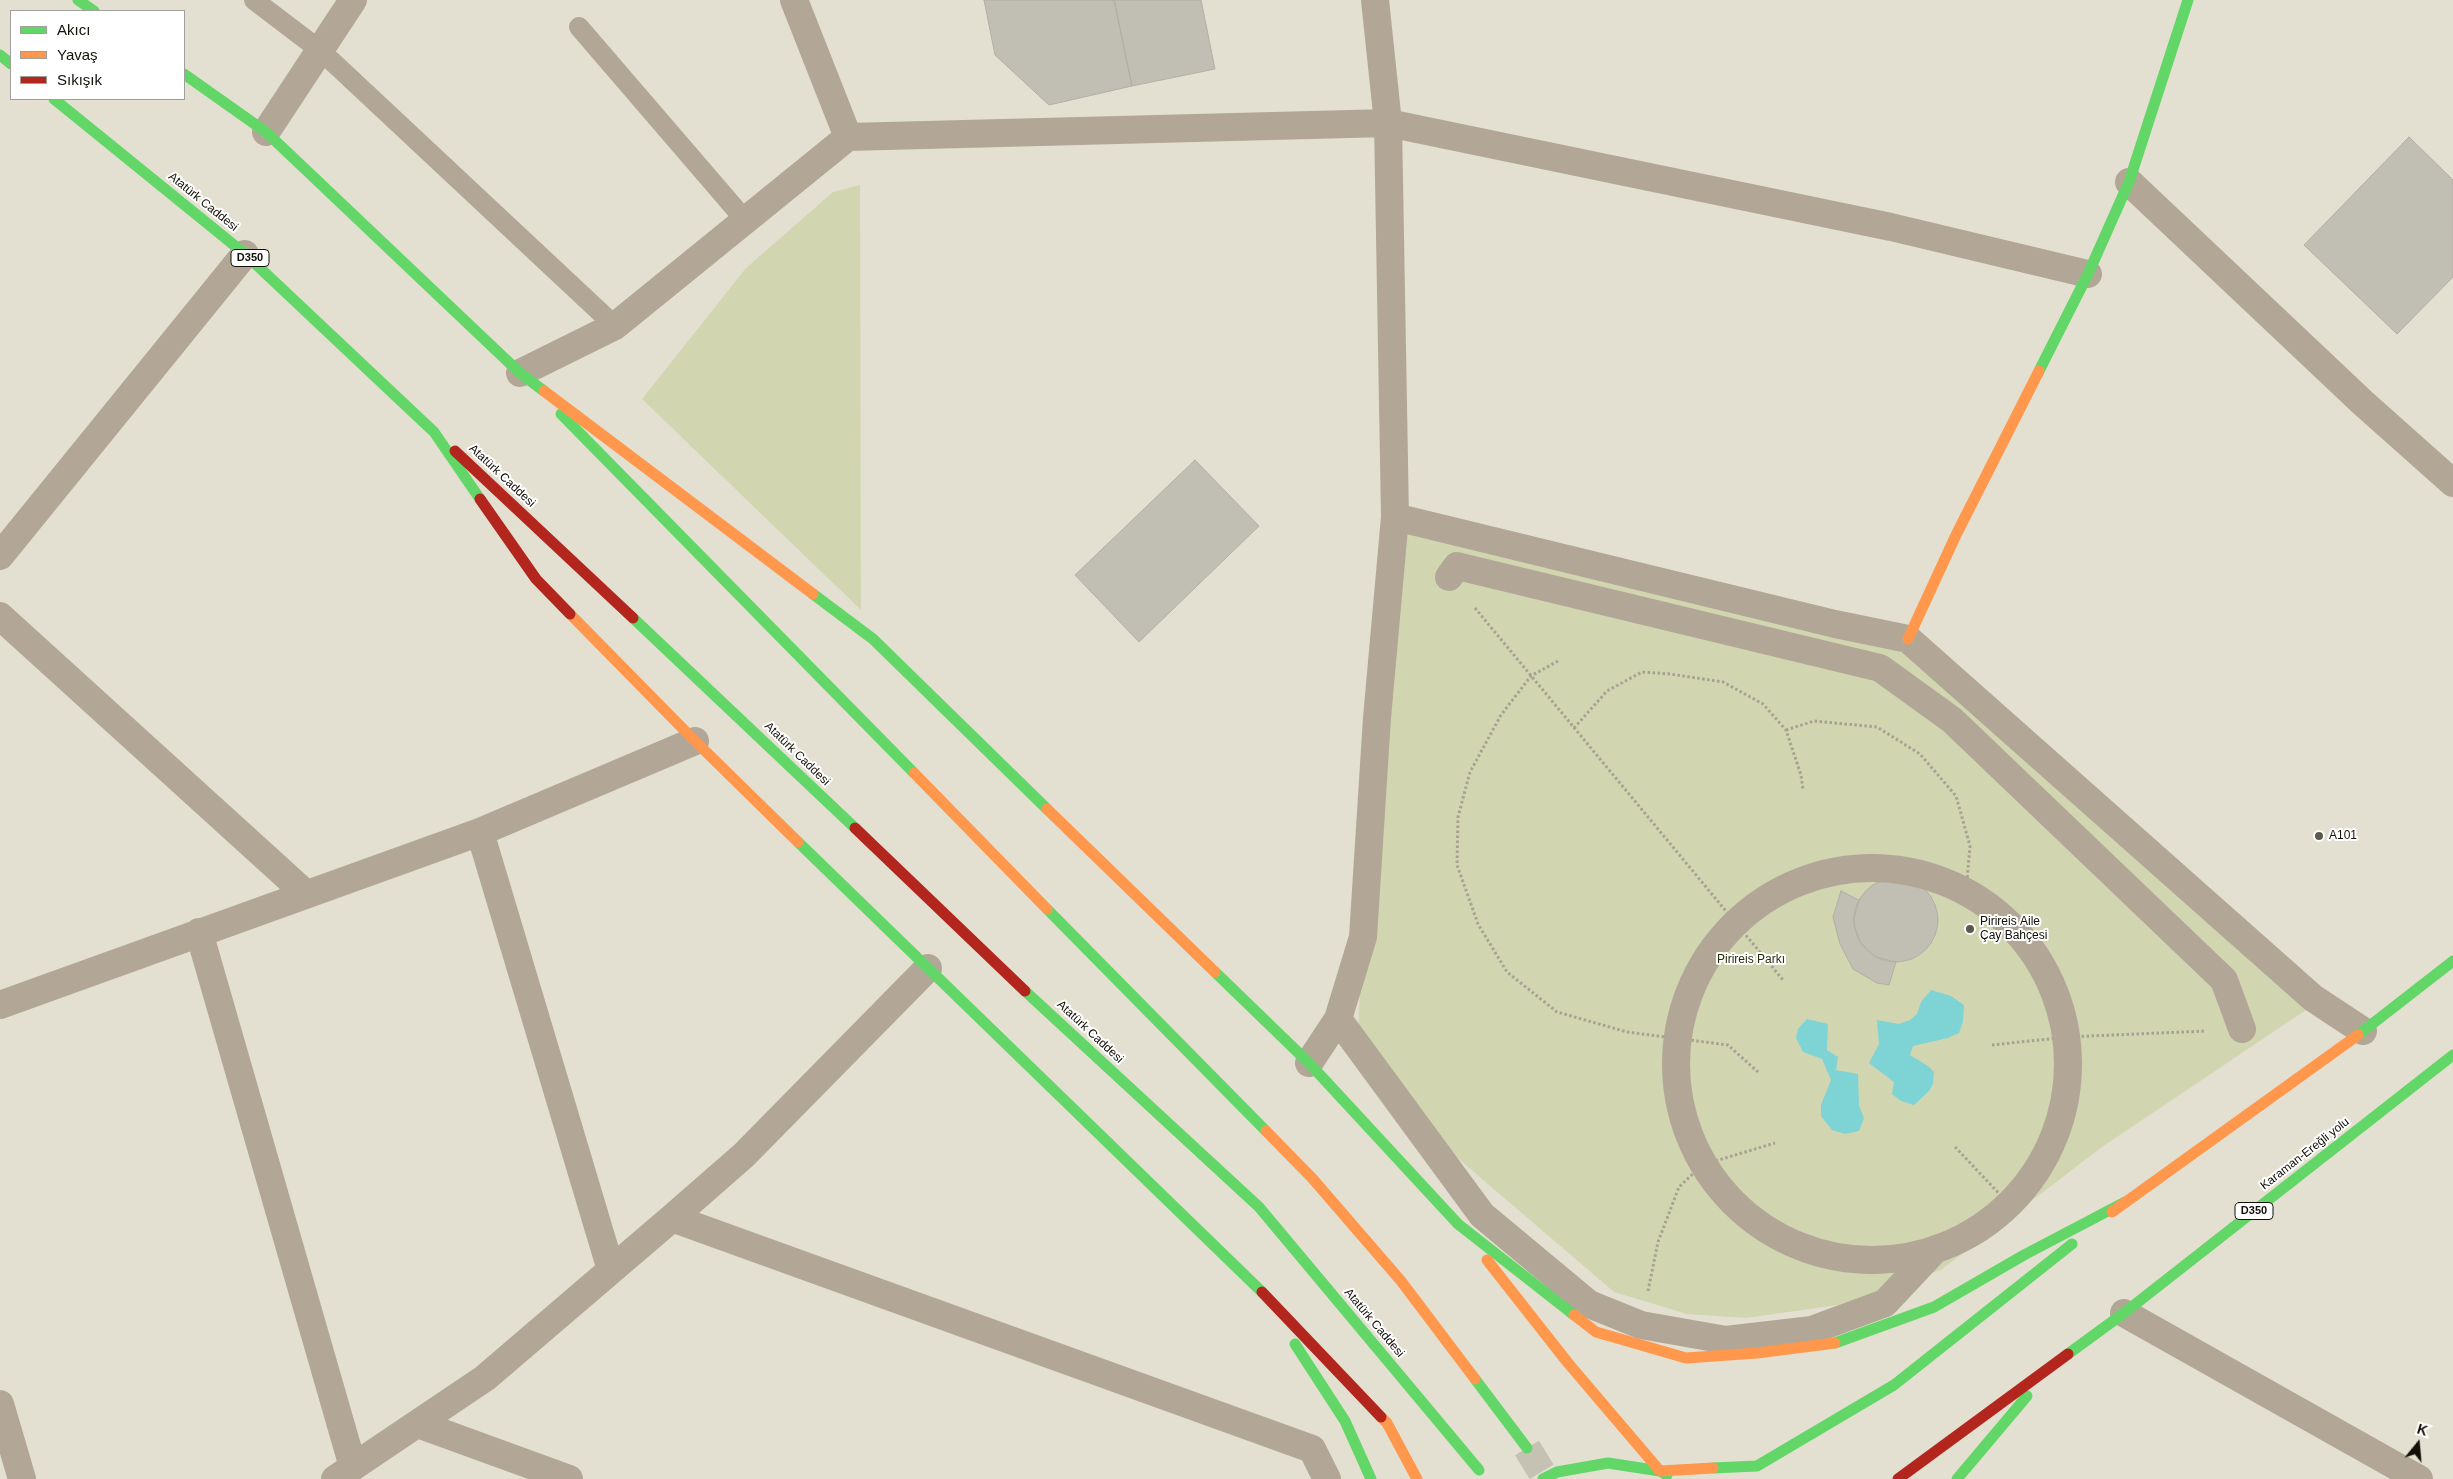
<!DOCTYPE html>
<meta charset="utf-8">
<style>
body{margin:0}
#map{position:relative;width:2453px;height:1479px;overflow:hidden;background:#e4e0d1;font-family:Arial,sans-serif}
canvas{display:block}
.legend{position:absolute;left:10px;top:10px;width:175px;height:90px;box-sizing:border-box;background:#fff;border:1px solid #a19f9c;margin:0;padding:6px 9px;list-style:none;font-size:15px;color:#131007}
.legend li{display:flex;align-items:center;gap:10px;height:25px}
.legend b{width:25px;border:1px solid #a19f9c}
.north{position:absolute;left:2393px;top:1419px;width:50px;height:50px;-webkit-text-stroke:4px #fff;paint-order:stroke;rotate:17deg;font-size:14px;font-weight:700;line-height:20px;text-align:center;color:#131007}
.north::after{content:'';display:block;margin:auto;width:18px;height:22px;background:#131007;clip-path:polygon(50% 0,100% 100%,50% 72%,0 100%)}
</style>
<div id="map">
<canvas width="2453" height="1479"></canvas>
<ul class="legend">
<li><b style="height:6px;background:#63d668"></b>Akıcı</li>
<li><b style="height:6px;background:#ff974d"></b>Yavaş</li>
<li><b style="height:6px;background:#b3261e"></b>Sıkışık</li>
</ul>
<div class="north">K</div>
</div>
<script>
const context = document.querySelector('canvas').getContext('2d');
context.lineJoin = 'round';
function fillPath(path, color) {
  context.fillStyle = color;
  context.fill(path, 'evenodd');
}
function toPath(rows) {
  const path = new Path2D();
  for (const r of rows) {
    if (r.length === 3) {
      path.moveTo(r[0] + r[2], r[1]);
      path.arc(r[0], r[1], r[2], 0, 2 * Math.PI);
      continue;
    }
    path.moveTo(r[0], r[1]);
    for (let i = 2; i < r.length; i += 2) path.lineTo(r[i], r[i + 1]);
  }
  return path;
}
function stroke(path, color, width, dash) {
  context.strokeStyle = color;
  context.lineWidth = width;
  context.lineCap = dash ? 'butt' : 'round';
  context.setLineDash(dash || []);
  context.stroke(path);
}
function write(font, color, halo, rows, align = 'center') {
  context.font = font + ' Arial,sans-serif';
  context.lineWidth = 4;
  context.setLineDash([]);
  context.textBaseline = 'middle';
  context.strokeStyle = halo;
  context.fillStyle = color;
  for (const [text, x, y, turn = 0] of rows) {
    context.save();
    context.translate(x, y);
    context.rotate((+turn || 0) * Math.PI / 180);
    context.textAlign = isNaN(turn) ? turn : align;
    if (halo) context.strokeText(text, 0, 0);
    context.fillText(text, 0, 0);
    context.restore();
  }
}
fillPath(toPath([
 [860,185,861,610,642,399,746,268,833,192],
 [1395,517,1908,639,2309,1008,2102,1147,1941,1270,1838,1305,1746,1318,1687,1314,1614,1292,1468,1167,1356,1066,1363,937]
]), '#d1d6b1');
fillPath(toPath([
 [1931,990,1951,996,1964,1005,1963,1021,1959,1033,1948,1038,1913,1046,1910,1055,1928,1066,1934,1072,1933,1084,1929,1091,1914,1105,1901,1101,1892,1094,1894,1082,1869,1063,1879,1044,1877,1020,1899,1024,1910,1020,1917,1014,1921,1002],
 [1807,1019,1828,1024,1827,1050,1838,1057,1836,1070,1858,1074,1859,1106,1864,1118,1859,1131,1845,1134,1832,1130,1821,1116,1821,1105,1831,1080,1822,1059,1803,1052,1796,1038,1798,1029]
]), '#7ed3d4');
const building = toPath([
 [984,0,1114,0,1132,86,1049,105,995,55,984,0],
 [1114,0,1201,0,1215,69,1132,86,1114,0],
 [2409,137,2453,180,2453,277,2397,334,2304,245,2409,137],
 [1195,460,1259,526,1139,642,1075,575,1195,460],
 [1896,920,42],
 [1841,891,1859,900,1853,922,1860,942,1876,957,1896,962,1889,985,1877,983,1853,969,1840,944,1833,917,1841,891]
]);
fillPath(building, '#c1beb3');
stroke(building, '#b2afa4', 1);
stroke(toPath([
 [1527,1448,1546,1479]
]), '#c5c1b3', 28, [28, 14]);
stroke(toPath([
 [1475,608,1783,980],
 [1558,661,1531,676,1501,715,1470,772,1458,817,1457,865,1478,924,1507,972,1557,1012,1627,1032,1728,1045,1758,1072],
 [1574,728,1607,691,1642,672,1670,674,1723,682,1763,704,1786,730,1801,775,1803,790],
 [1786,730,1814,721,1877,727,1920,754,1956,796,1970,846,1966,892],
 [1992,1045,2067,1037,2206,1031],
 [1955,1147,2009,1204],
 [1648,1291,1658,1242,1679,1187,1702,1165,1775,1143]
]), '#a8a093', 3, [2.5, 2.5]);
stroke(toPath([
 [254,0,321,51,615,326],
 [579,27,745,220]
]), '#b2a797', 20);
stroke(toPath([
 [794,0,848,137],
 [266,132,353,0],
 [2129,182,2362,402,2453,483],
 [520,373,615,326,848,137,1388,123,1891,227,2088,274],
 [1395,517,1835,624,1908,639,2313,998,2363,1031],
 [0,556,245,254],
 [1449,577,1457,566,1880,668,1952,720,2224,980,2242,1029],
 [0,616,305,893],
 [480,832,611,1270],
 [1872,1064,196],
 [199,932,353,1467],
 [0,1005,480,832,695,741],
 [1338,1019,1482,1215,1589,1304,1641,1325,1726,1340,1812,1330,1885,1303,1932,1253],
 [1309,1063,1338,1019,1363,937,1377,718,1395,517,1388,123,1375,0],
 [672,1218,1312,1449,1327,1479],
 [2124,1313,2419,1479],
 [0,1404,22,1479],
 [418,1424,569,1479],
 [335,1479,485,1378,672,1218,744,1155,928,968]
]), '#b2a797', 28);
stroke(toPath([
 [78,0,94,11],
 [0,55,11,64],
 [184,74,266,132,520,373,544,391],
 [54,99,245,254,434,432,480,499],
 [2039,371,2088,274,2129,182,2188,0],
 [561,414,914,773],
 [813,594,873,639,1047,809],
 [633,618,855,828],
 [798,842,1262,1292],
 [1047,909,1266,1131],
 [1215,972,1309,1063,1458,1224,1574,1315],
 [1025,991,1259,1207,1479,1470],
 [2358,1035,2453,961],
 [1835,1343,1934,1307,2024,1255,2125,1202],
 [1295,1344,1345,1421,1371,1479],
 [2068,1354,2124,1313,2453,1055],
 [1475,1379,1527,1448],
 [1713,1468,1757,1466,1894,1385,2072,1244],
 [1543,1479,1557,1472,1608,1463,1660,1471,1667,1475],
 [1957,1479,2027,1396]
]), '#63d668', 11);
stroke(toPath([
 [544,391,813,594],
 [570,614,695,741,798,842],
 [1908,639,1956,535,2039,371],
 [914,773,1047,909],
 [1047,809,1215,972],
 [1266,1131,1312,1178,1401,1281,1475,1379],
 [2112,1212,2358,1035],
 [1487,1260,1568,1363,1660,1471,1713,1468],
 [1574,1315,1596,1332,1686,1358,1757,1353,1835,1343],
 [1381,1417,1387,1423,1417,1479]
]), '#ff974d', 11);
stroke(toPath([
 [455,451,633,618],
 [480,499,536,579,570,614],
 [855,828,1025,991],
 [1262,1292,1381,1417],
 [1898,1479,2068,1354]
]), '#b3261e', 11);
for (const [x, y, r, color] of [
 [2319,836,5,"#5c594e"],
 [1970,929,5,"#5c594e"]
]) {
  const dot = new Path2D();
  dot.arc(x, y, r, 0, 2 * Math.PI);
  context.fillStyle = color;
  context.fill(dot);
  stroke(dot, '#fff', 2);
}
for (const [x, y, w] of [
 [250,258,38],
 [2254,1211,38]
]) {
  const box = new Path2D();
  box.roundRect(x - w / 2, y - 8.5, w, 17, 4);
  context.fillStyle = '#fff';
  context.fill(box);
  stroke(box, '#131007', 1);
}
write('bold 11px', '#131007', null, [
 ["D350",250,258],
 ["D350",2254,1211]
]);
write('12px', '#131007', '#fff', [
 ["Atatürk Caddesi",203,202,39],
 ["Atatürk Caddesi",502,476,43],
 ["Atatürk Caddesi",797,754,44],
 ["Atatürk Caddesi",1090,1032,43],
 ["Karaman-Ereğli yolu",2305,1154,-38],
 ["Atatürk Caddesi",1374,1323,50]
]);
write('12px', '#131007', '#fff', [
 ["A101",2329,836],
 ["Pirireis Aile",1980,922],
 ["Çay Bahçesi",1980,936]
], 'left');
write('12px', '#282e0a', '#fff', [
 ["Pirireis Parkı",1751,960]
]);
</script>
